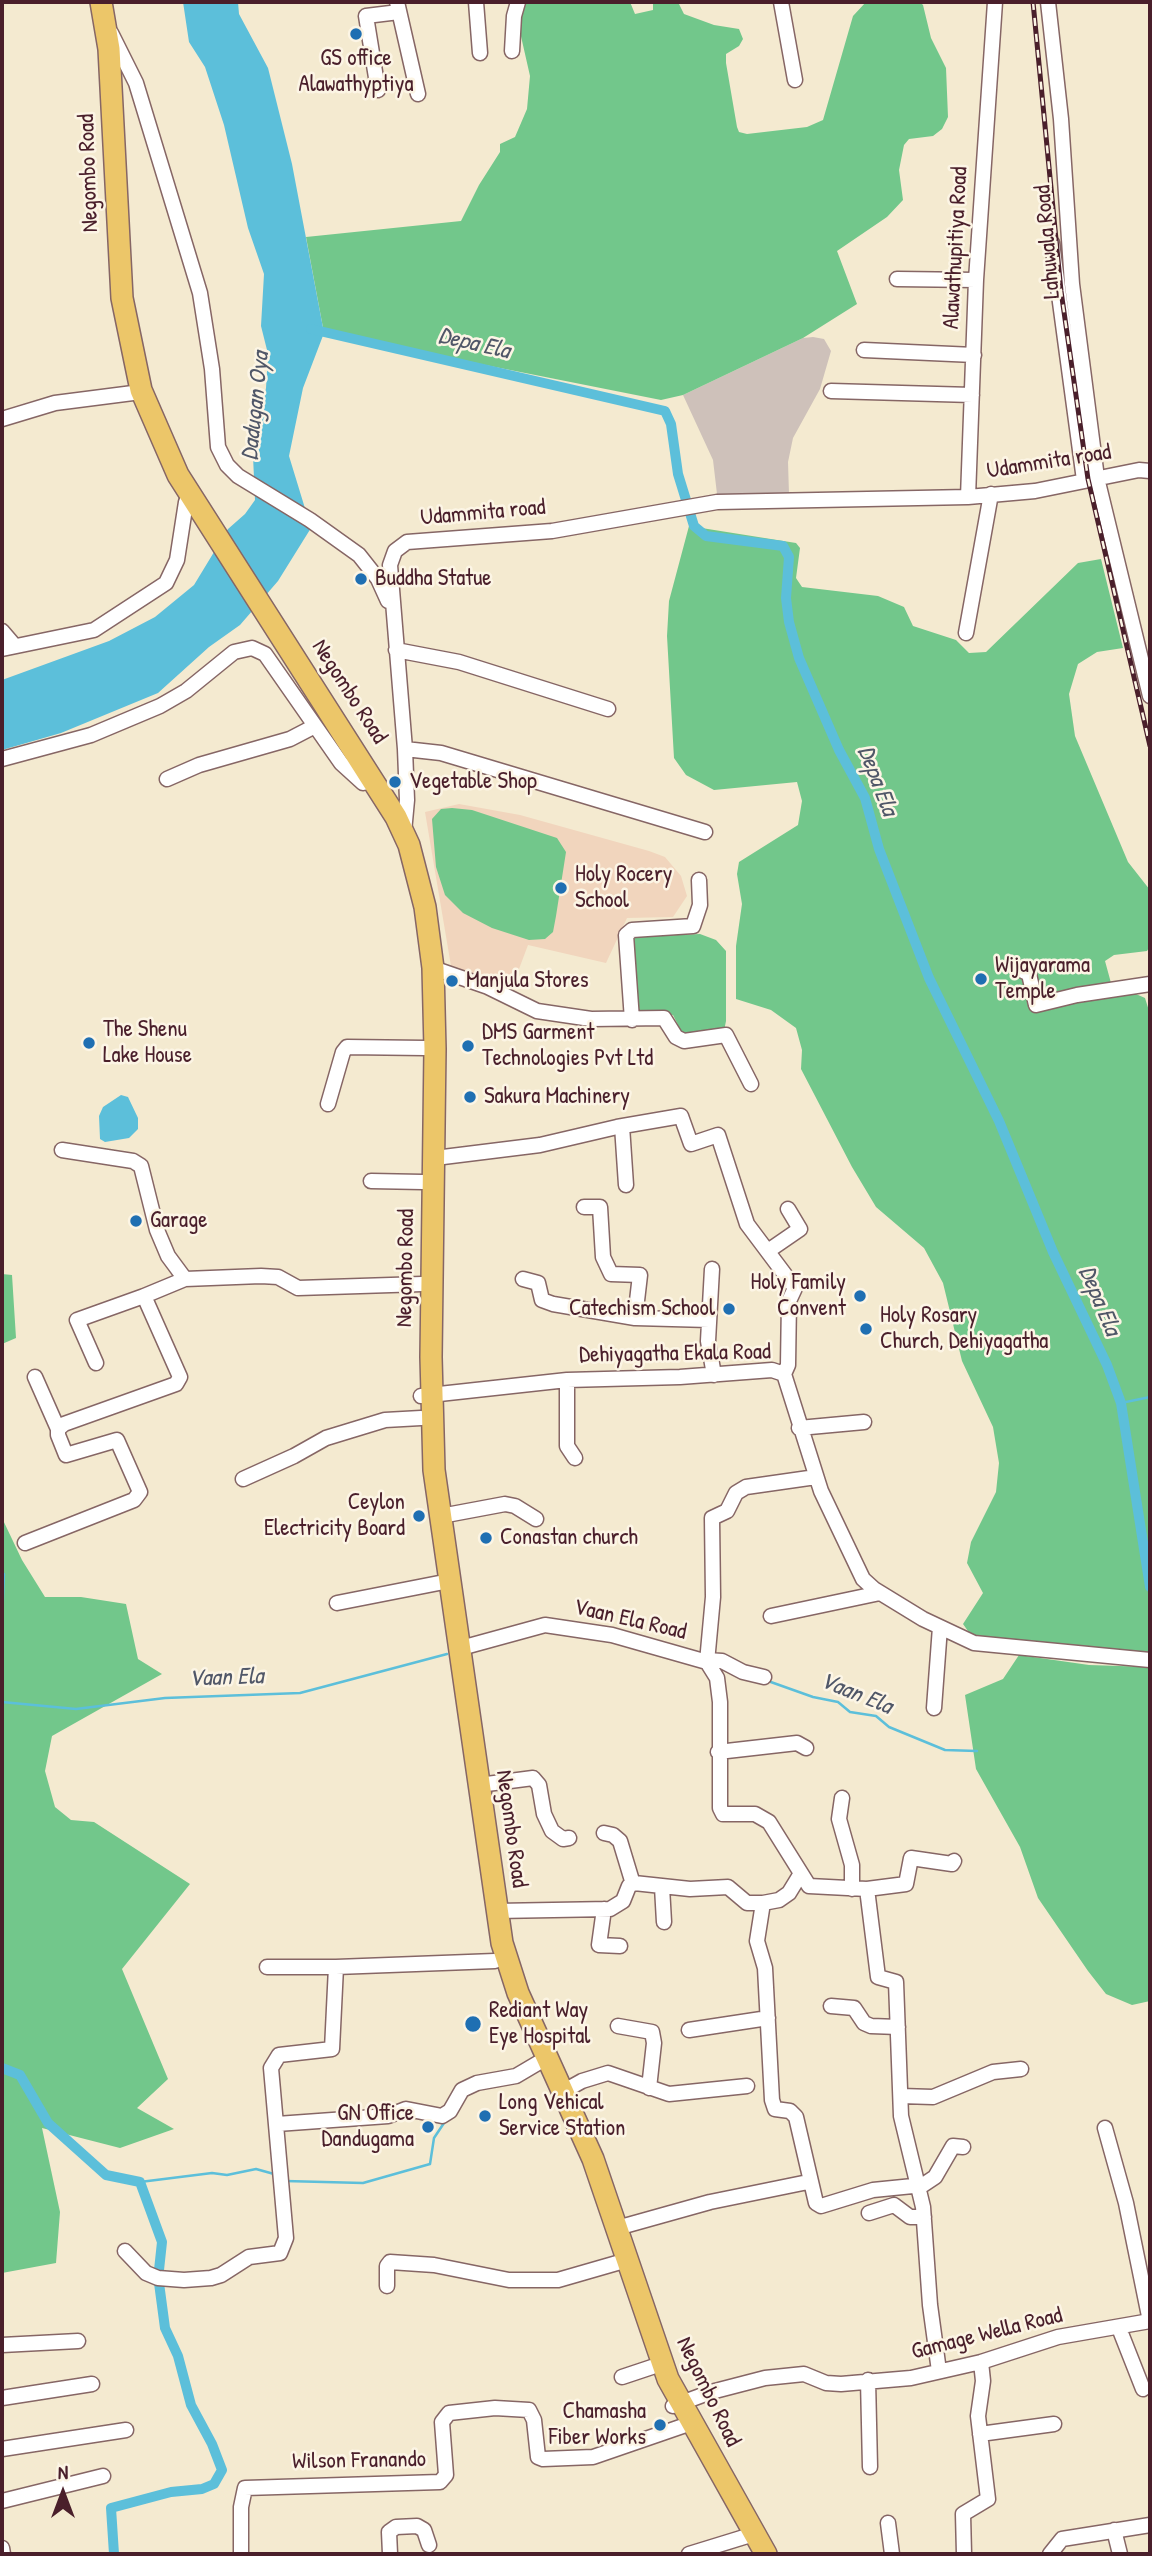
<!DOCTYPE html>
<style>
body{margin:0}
#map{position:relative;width:1152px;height:2556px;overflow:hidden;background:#f4ead0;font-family:"Patrick Hand",sans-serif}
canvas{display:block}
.frame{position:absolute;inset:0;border:4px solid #4a1f2b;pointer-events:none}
.north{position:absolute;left:28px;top:2458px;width:70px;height:70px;-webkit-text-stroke:5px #fcf5e5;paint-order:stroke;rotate:0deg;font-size:19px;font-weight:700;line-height:28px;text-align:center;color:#4a1f2b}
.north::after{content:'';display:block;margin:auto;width:24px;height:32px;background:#4a1f2b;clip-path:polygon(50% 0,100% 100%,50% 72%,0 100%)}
</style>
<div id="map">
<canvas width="1152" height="2556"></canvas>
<div class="frame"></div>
<div class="north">N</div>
</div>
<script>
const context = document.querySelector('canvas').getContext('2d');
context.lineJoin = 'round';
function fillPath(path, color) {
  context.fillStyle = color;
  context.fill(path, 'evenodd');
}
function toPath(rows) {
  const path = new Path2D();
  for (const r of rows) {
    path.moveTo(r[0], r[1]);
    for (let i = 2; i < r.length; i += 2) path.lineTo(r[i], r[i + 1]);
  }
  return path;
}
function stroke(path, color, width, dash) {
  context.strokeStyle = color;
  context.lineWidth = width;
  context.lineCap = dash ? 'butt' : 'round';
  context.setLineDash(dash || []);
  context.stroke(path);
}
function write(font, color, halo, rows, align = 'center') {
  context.font = font + ' "Patrick Hand",sans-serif';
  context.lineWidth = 5;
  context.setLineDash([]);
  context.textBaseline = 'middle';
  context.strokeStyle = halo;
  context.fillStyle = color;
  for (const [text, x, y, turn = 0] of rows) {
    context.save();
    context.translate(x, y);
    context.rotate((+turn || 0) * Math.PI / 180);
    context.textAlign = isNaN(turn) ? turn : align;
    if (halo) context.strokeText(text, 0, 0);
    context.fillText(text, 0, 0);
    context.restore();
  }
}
fillPath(toPath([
 [459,804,520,815,649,851,665,857,681,876,687,896,673,917,627,918,606,963,528,945,513,985,463,971,451,966,425,812]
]), '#f1d5bd');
fillPath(toPath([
 [813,337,824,339,831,351,820,389,793,438,788,462,789,494,717,494,713,460,683,395,803,338]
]), '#cec1ba');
fillPath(toPath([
 [522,2,630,2,635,14,653,10,653,2,678,2,684,14,714,25,739,29,743,39,739,46,726,54,726,63,737,127,739,132,747,134,807,127,823,120,853,16,866,2,920,2,923,5,931,38,946,68,948,117,942,129,933,136,909,139,904,145,899,170,903,200,887,217,837,251,857,304,803,338,683,395,661,400,324,333,306,237,461,221,479,185,500,152,500,144,515,137,527,109,530,76,518,23],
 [689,526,796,543,800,548,796,578,802,587,878,596,904,607,913,626,956,640,969,653,986,652,1078,563,1101,559,1123,648,1097,652,1078,664,1069,694,1075,736,1128,862,1150,890,1150,946,1147,951,1114,955,1105,961,1111,983,1145,998,1150,1014,1150,1654,990,1638,970,1634,963,1624,983,1593,967,1563,971,1542,996,1492,999,1463,993,1427,962,1361,943,1283,924,1248,876,1207,852,1167,801,1069,802,1050,796,1028,771,1010,736,999,736,946,742,904,737,874,739,862,798,825,802,801,797,782,714,790,686,775,674,758,667,636,669,601],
 [452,808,472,810,557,838,566,852,556,916,553,932,545,939,529,940,492,928,463,913,445,895,436,867,432,819,441,809],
 [700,934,716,940,726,951,726,1021,724,1031,683,1035,673,1015,637,1012,631,937],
 [2,1274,12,1275,16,1338,2,1344],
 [2,1518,22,1560,45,1597,81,1597,126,1604,138,1659,162,1674,52,1736,45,1771,55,1807,71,1820,94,1822,190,1884,122,1969,168,2079,137,2108,174,2129,120,2148,42,2128,60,2212,56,2263,2,2273],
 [1019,1655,1089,1665,1150,1667,1150,2001,1132,2005,1106,1994,1088,1971,1038,1898,1020,1847,976,1769,965,1695,1003,1679]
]), '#72c78b');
fillPath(toPath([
 [183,2,238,2,239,14,268,68,292,164,324,333,303,388,289,456,311,528,278,581,240,625,209,647,158,693,61,733,2,750,2,680,109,641,155,617,194,585,228,529,245,514,255,500,253,456,266,388,268,354,261,326,264,274,248,228,224,125,205,67,189,42],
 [121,1095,128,1097,138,1118,138,1129,129,1138,105,1142,100,1139,99,1116,103,1107]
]), '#5cbfda');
stroke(toPath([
 [1121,1403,1150,1397],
 [2,1573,4,1574,2,1620],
 [768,1681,813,1697,838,1702,850,1712,876,1716,889,1727,945,1750,977,1751],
 [2,1702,76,1709,165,1698,300,1693,447,1654],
 [285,2181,363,2183,430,2164,434,2138,446,2120],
 [140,2182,212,2173,227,2175,256,2169,274,2174]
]), '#5cbfda', 2.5);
stroke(toPath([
 [311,329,665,411,671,424,678,474,694,526,706,536,783,546,789,557,786,598,789,622,799,658,839,750,865,798,879,849,929,978,999,1121,1053,1252,1107,1365,1121,1403,1150,1587],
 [2,2068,20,2075,48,2123,106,2175,140,2182,162,2242,159,2270],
 [114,2554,111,2508,171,2492,202,2489,214,2484,222,2470,212,2444,191,2405,178,2356,165,2328,159,2283]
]), '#5cbfda', 10);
const minor = toPath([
 [397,2,418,94],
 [476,2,480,53],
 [781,2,795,80],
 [1048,2,1061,119,1072,284,1097,478,1150,696],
 [111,33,136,83,200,293,212,369,218,447,227,465,238,476,310,520,359,555,378,579,388,601],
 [512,51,514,16,518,2],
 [378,90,366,16,399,12],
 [1052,243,1084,480],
 [897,279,976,280],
 [864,350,974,355],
 [831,391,972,395],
 [2,419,55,403,133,393],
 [968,497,976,280,995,2],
 [2,631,14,645],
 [966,633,991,494],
 [2,649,94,630,166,583,177,560,186,502],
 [396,650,459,662,608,709],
 [405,749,441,753,705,832],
 [2,759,91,735,160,706,186,691,234,652,252,648,265,654,341,763,363,783],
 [167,779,199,765,290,739,315,726],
 [404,832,407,800,405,749,390,565,395,551,407,542,552,531,717,502,968,497,1035,491,1139,470,1150,471],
 [1015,967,1029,974,1036,1005,1077,995,1150,984],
 [433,968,488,987,537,1011,591,1019,664,1018,676,1037,684,1041,726,1035,751,1084],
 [632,1020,626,935,632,930,693,926,700,905,699,880],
 [328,1104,343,1052,347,1047,425,1048],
 [622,1126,626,1185],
 [62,1150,133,1161,141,1166,157,1230,168,1256,185,1279],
 [435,1158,540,1145,617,1127,681,1116,691,1144,718,1135,747,1224,795,1288,789,1301,788,1365,784,1374],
 [371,1181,423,1182],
 [584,1207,600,1207,603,1257,611,1274,640,1275,635,1318],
 [768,1251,800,1229,788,1209],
 [712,1269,708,1341,714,1375],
 [523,1279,538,1283,542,1300,553,1304,635,1318,709,1320],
 [96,1363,77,1320,144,1296],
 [35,1377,58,1429],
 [567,1380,567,1446,575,1458],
 [421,1396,567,1380,680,1377,772,1370,784,1374,821,1491,863,1579,874,1589,923,1619,974,1643,1150,1660],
 [799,1428,864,1422],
 [816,1477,746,1487,736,1493,727,1511,712,1518,713,1597,707,1662,717,1678,720,1702,720,1808,723,1814,755,1814,769,1822,809,1886,867,1889,878,1977,896,1982,901,2116,923,2207,930,2305,939,2371],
 [243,1479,294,1456,326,1438,385,1420,421,1418],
 [441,1516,505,1504,515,1506,536,1519],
 [25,1543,134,1500,140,1492,117,1440,66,1455,58,1435,58,1429,64,1424,176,1384,180,1377,144,1296,185,1279,261,1276,278,1277,298,1288,422,1284],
 [337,1603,439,1583],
 [771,1616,880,1593],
 [461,1648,545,1625,612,1635,707,1662],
 [707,1660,722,1661,743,1672,764,1677],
 [934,1708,940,1627],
 [718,1752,797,1743,806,1748],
 [479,1785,533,1778,539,1785,544,1814,552,1831,563,1839,569,1838],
 [842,1798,839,1819,852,1865,852,1889],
 [604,1833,613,1835,620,1841,633,1884],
 [662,1887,664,1922],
 [867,1889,906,1884,911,1858,952,1864,954,1861],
 [763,1903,757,1941,765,1968,772,2100,775,2109,790,2111,796,2117,816,2203,821,2206,873,2190,923,2185,935,2177,953,2146,963,2147],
 [604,1909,599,1945,620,1946],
 [496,1911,610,1909,623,1901,629,1886,634,1883,690,1889,728,1887,747,1903,763,1903,779,1900,789,1893,800,1875],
 [267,1967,336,1967],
 [831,2006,854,2008,864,2023,871,2026,898,2027],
 [618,2026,652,2032,654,2043,649,2088],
 [689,2030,768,2018],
 [564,2091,582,2081,608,2073,669,2094,747,2086],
 [901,2096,933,2097,993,2072,1021,2069],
 [277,2124,388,2116,406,2109,442,2116,450,2111,462,2090,477,2083,516,2076,538,2063],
 [1105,2128,1126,2203,1150,2321],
 [869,2213,894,2205,910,2217,924,2217],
 [617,2228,710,2202,808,2182],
 [125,2251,146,2273,158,2278,184,2280,211,2278,221,2275,249,2257,280,2253,286,2238,271,2068,279,2055,332,2049,336,1967,495,1961],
 [387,2286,387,2266,390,2262,434,2265,509,2280,558,2280,617,2263],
 [1119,2328,1143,2389],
 [2,2345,78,2341],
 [622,2377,652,2367],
 [868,2380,870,2467],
 [2,2398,92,2384],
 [673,2406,711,2392,765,2378,804,2374,826,2383,841,2384,911,2378,981,2362,1058,2337,1150,2321],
 [980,2434,1054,2424],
 [2,2449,126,2430],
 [2,2501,103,2476],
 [888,2523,892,2554],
 [1114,2530,1120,2554],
 [2,2548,3,2554],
 [241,2554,241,2507,245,2488,440,2482,446,2475,442,2422,449,2413,495,2408,529,2410,534,2420,538,2457,543,2459,593,2457,683,2426],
 [390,2554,389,2532,396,2527,417,2526,424,2530,429,2545],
 [689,2554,754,2534],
 [964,2554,963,2514,988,2499,978,2416,983,2381,981,2362],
 [1050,2554,1062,2539,1150,2525]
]);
const highway = toPath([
 [101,2,109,49,122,298,141,390,178,475,396,817,409,845,425,907,433,968,435,1049,431,1357,434,1470,502,1943,518,1993,593,2159,668,2379,766,2554]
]);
stroke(minor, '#866665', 17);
stroke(highway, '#866665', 24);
stroke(minor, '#fff', 14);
stroke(highway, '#ecc669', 21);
const rail = toPath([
 [1033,2,1061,291,1088,479,1150,746]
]);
stroke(rail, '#4a1f2b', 5);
stroke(rail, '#fcf5e5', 2.5, [8]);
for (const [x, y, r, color] of [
 [356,34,7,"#1f6fb2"],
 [361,579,7,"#1f6fb2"],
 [395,782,7,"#1f6fb2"],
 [561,888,7,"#1f6fb2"],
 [981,979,7,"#1f6fb2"],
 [452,981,7,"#1f6fb2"],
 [89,1043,7,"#1f6fb2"],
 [468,1046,7,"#1f6fb2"],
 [470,1097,7,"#1f6fb2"],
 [136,1221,7,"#1f6fb2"],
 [860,1296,7,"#1f6fb2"],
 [729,1309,7,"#1f6fb2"],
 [866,1329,7,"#1f6fb2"],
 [419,1516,7,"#1f6fb2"],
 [486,1538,7,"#1f6fb2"],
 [473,2024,9,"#1f6fb2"],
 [485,2116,7,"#1f6fb2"],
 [428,2127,7,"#1f6fb2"],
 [660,2425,7,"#1f6fb2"]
]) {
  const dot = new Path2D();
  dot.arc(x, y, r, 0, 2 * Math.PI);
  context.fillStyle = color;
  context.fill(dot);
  stroke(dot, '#fcf5e5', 2.5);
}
write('23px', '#4a1f2b', '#fcf5e5', [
 ["GS office",356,59,"center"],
 ["Alawathyptiya",356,85,"center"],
 ["Buddha Statue",375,579],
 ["Vegetable Shop",409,782],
 ["Holy Rocery",575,875],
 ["School",575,901],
 ["Wijayarama",995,966],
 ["Temple",995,992],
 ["Manjula Stores",466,981],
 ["The Shenu",103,1030],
 ["Lake House",103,1056],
 ["DMS Garment",482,1033],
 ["Technologies Pvt Ltd",482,1059],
 ["Sakura Machinery",484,1097],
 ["Garage",150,1221],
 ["Holy Family",846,1283,"right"],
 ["Convent",846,1309,"right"],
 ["Catechism School",715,1309,"right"],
 ["Holy Rosary",880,1316],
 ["Church, Dehiyagatha",880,1342],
 ["Ceylon",405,1503,"right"],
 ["Electricity Board",405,1529,"right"],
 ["Conastan church",500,1538],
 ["Rediant Way",489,2011],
 ["Eye Hospital",489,2037],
 ["Long Vehical",499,2103],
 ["Service Station",499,2129],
 ["GN Office",414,2114,"right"],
 ["Dandugama",414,2140,"right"],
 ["Chamasha",646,2412,"right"],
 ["Fiber Works",646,2438,"right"]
], 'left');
write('23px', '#4a1f2b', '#fcf5e5', [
 ["Negombo Road",89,173,-92],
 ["Lahuwala Road",1048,242,-95],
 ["Alawathupitiya Road",956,248,-87],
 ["Udammita road",1049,462,-9],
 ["Udammita road",483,513,-5],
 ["Negombo Road",349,692,57],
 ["Negombo Road",406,1268,-89],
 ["Dehiyagatha Ekala Road",675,1354,-1],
 ["Vaan Ela Road",630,1620,13],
 ["Negombo Road",511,1829,82],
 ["Gamage Wella Road",987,2334,-14],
 ["Negombo Road",708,2392,64],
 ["Wilson Franando",359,2461,-1]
]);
write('italic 24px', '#505768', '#fcf5e5', [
 ["Depa Ela",474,344,13],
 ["Dadugan Oya",256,406,-84],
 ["Depa Ela",877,781,69],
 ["Depa Ela",1099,1301,67],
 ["Vaan Ela",226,1678,-2],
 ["Vaan Ela",856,1694,22]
]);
</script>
